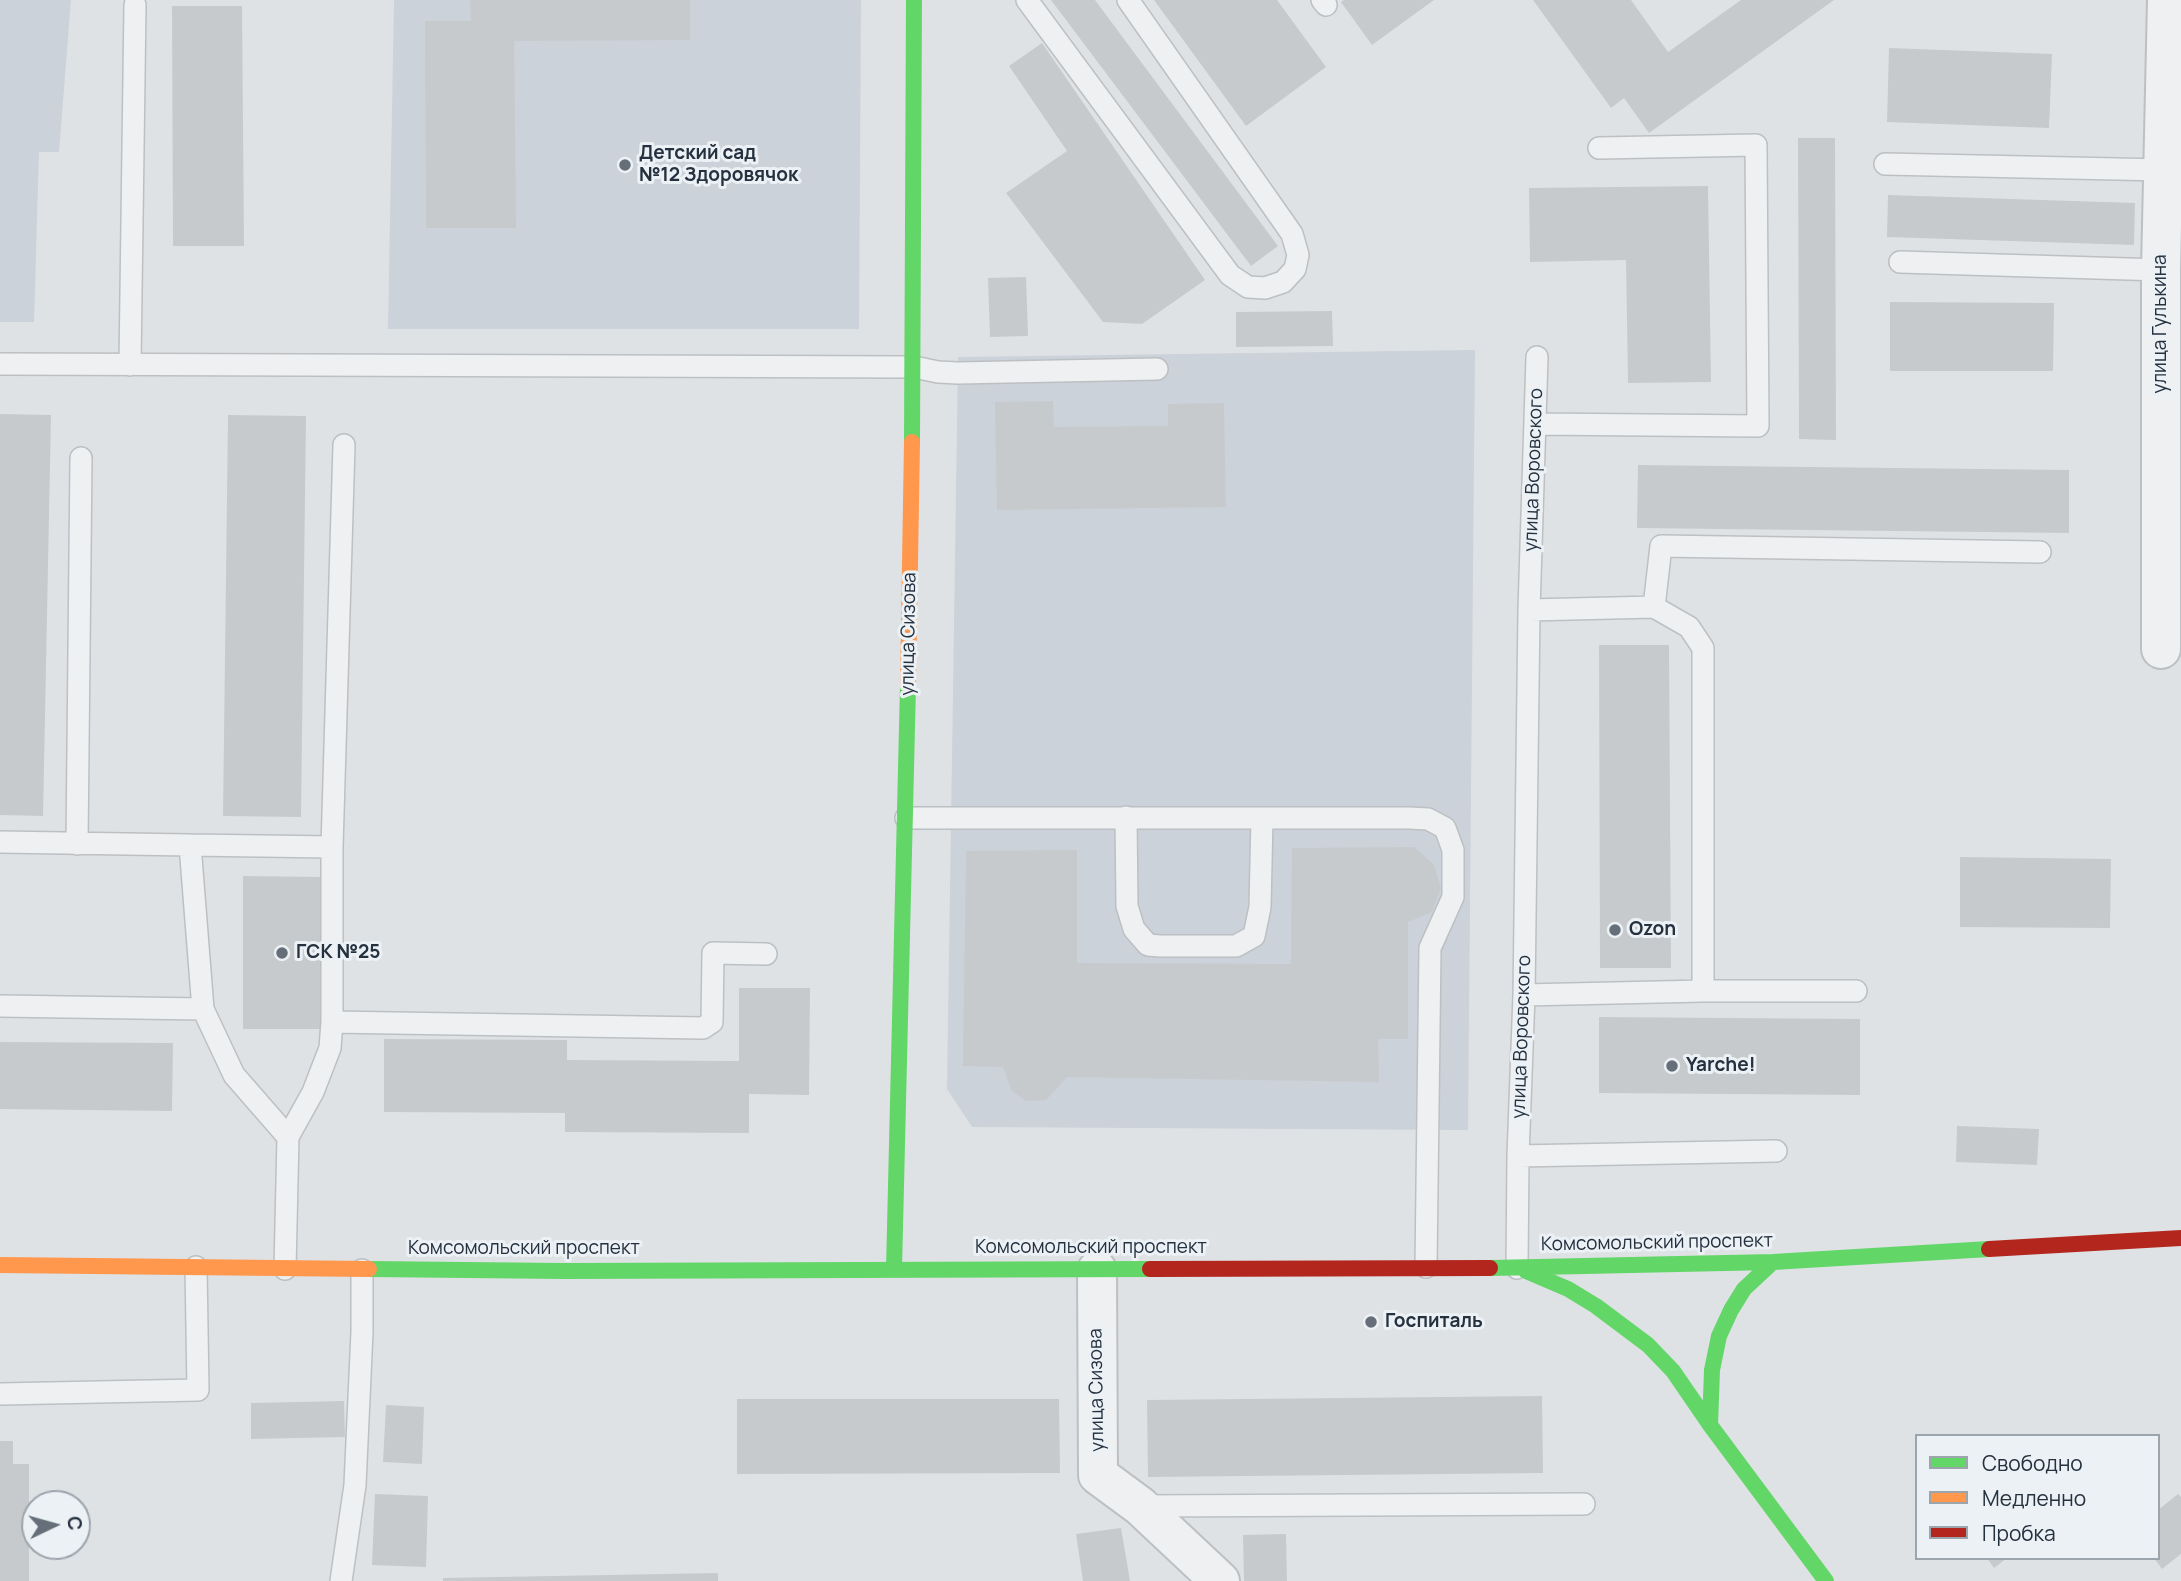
<!DOCTYPE html>
<meta charset="utf-8">
<style>
body{margin:0}
#map{position:relative;width:2181px;height:1581px;overflow:hidden;background:#dfe2e5;font-family:Manrope,sans-serif}
canvas{display:block}
.legend{position:absolute;left:1915px;top:1434px;width:245px;height:126px;box-sizing:border-box;background:#ecf1f5;border:2px solid #9ca4ac;margin:0;padding:9px 12px;list-style:none;font-size:21px;color:#25313f}
.legend li{display:flex;align-items:center;gap:14px;height:35px}
.legend b{width:35px;border:2px solid #9ca4ac}
.north{position:absolute;left:21px;top:1490px;width:70px;height:70px;box-sizing:border-box;background:#ecf1f5;border:2px solid #9ca4ac;border-radius:50%;rotate:85deg;font-size:19px;font-weight:700;line-height:28px;text-align:center;color:#25313f}
.north::after{content:'';display:block;margin:auto;width:24px;height:32px;background:#666f79;clip-path:polygon(50% 0,100% 100%,50% 72%,0 100%)}
</style>
<div id="map">
<canvas width="2181" height="1581"></canvas>
<ul class="legend">
<li><b style="height:9px;background:#63d668"></b>Свободно</li>
<li><b style="height:9px;background:#ff974d"></b>Медленно</li>
<li><b style="height:9px;background:#b3261e"></b>Пробка</li>
</ul>
<div class="north">С</div>
</div>
<script>
const context = document.querySelector('canvas').getContext('2d');
context.lineJoin = 'round';
function fillPath(path, color) {
  context.fillStyle = color;
  context.fill(path, 'evenodd');
}
function toPath(rows) {
  const path = new Path2D();
  for (const r of rows) {
    path.moveTo(r[0], r[1]);
    for (let i = 2; i < r.length; i += 2) path.lineTo(r[i], r[i + 1]);
  }
  return path;
}
function stroke(path, color, width, dash) {
  context.strokeStyle = color;
  context.lineWidth = width;
  context.lineCap = dash ? 'butt' : 'round';
  context.setLineDash(dash || []);
  context.stroke(path);
}
function write(font, color, halo, rows, align = 'center') {
  context.font = font + ' Manrope,sans-serif';
  context.lineWidth = 6;
  context.setLineDash([]);
  context.textBaseline = 'middle';
  context.strokeStyle = halo;
  context.fillStyle = color;
  for (const [text, x, y, turn = 0] of rows) {
    context.save();
    context.translate(x, y);
    context.rotate((+turn || 0) * Math.PI / 180);
    context.textAlign = isNaN(turn) ? turn : align;
    if (halo) context.strokeText(text, 0, 0);
    context.fillText(text, 0, 0);
    context.restore();
  }
}
fillPath(toPath([
 [0,0,71,0,59,152,39,152,34,322,0,322],
 [394,0,861,0,859,329,388,329],
 [1475,350,1468,1130,972,1127,947,1089,958,357]
]), '#ccd2d9');
fillPath(toPath([
 [470,0,690,0,690,40,514,41,516,228,426,228,425,21,471,21],
 [1051,0,1095,0,1278,246,1251,266],
 [1154,0,1277,0,1326,67,1246,126],
 [1344,0,1434,0,1372,45,1341,2],
 [1533,0,1631,0,1668,52,1741,0,1834,0,1649,133,1624,98,1611,108],
 [172,6,242,6,244,246,173,246],
 [1042,43,1205,280,1142,324,1103,322,1006,193,1067,151,1009,66],
 [1889,48,2052,54,2049,128,1887,122],
 [1798,138,1835,138,1836,440,1799,439],
 [1708,186,1711,382,1628,383,1626,260,1530,262,1529,188],
 [1888,195,2135,203,2134,245,1887,237],
 [1026,277,1028,336,990,337,988,278],
 [1890,302,2054,303,2053,371,1890,371],
 [1332,311,1333,346,1236,347,1236,312],
 [1053,401,1054,427,1168,426,1168,404,1224,403,1226,507,997,510,995,402],
 [0,414,51,415,43,816,0,815],
 [228,415,306,416,301,817,223,816],
 [1638,465,2069,470,2069,533,1637,528],
 [1599,645,1669,645,1671,968,1600,968],
 [1414,847,1434,865,1441,888,1432,912,1408,922,1408,1039,1378,1039,1379,1082,1067,1077,1046,1100,1026,1101,1012,1091,1003,1067,963,1066,966,851,1077,850,1077,963,1291,964,1292,848],
 [1960,857,2111,859,2110,928,1960,927],
 [243,876,322,877,322,1029,243,1029],
 [739,988,810,988,809,1095,749,1094,749,1133,565,1132,565,1113,384,1112,384,1039,567,1040,567,1060,739,1061],
 [1599,1017,1860,1019,1860,1095,1599,1093],
 [0,1042,173,1043,172,1111,0,1109],
 [1957,1126,2039,1129,2037,1165,1956,1162],
 [1542,1396,1543,1473,1148,1477,1147,1400],
 [737,1399,1059,1399,1060,1473,737,1474],
 [344,1401,345,1437,251,1439,251,1403],
 [386,1405,424,1407,422,1464,383,1462],
 [0,1441,13,1441,13,1464,29,1464,29,1581,0,1581],
 [375,1494,428,1496,426,1567,372,1565],
 [2178,1494,2181,1497,2181,1554,2162,1569,2154,1558,2158,1558,2158,1510],
 [1121,1528,1130,1581,1083,1581,1076,1534],
 [1286,1534,1287,1581,1244,1581,1243,1535],
 [1987,1558,2007,1558,1994,1568],
 [718,1573,718,1581,443,1581,443,1578]
]), '#c7cacd');
const lane = toPath([
 [1027,0,1230,275,1248,287,1265,288,1283,282,1295,269,1298,255,1292,234,1128,0],
 [1322,0,1326,5],
 [1885,164,2163,170],
 [1900,262,2161,270],
 [0,364,914,367,938,372,958,373,1157,369],
 [130,365,135,5],
 [1537,424,1758,426,1756,145,1599,148],
 [1654,607,1661,546,2040,552],
 [1529,610,1654,607,1689,627,1703,648,1703,991],
 [1126,817,1127,906,1134,929,1148,945,1160,946,1236,946,1254,936,1260,907,1262,819],
 [906,818,1409,818,1428,819,1445,828,1453,850,1453,897,1430,948,1426,1267],
 [0,842,190,845,203,1009,234,1075,288,1137,285,1269],
 [77,844,81,458],
 [190,845,332,847],
 [1524,995,1703,991,1856,991],
 [0,1006,203,1009],
 [332,1022,332,847,344,445],
 [288,1137,313,1092,330,1048,332,1022,703,1028,712,1022,713,953,766,954],
 [1518,1156,1776,1151],
 [1517,1268,1518,1156,1524,995,1529,610,1537,357],
 [0,1394,198,1390,196,1267],
 [1142,1506,1584,1504],
 [341,1581,355,1485,362,1332,362,1270]
]);
const street = toPath([
 [2161,649,2161,270,2167,0],
 [1097,1270,1098,1475,1140,1506,1220,1581]
]);
stroke(lane, '#bdc0c3', 24);
stroke(street, '#bdc0c3', 42);
stroke(lane, '#eef0f2', 21);
stroke(street, '#eef0f2', 38);
stroke(toPath([
 [912,442,914,0],
 [1490,1268,1773,1262,1989,1249],
 [369,1269,564,1271,1150,1269],
 [894,1269,908,685],
 [1526,1271,1568,1289,1596,1306,1648,1345,1673,1371,1710,1425,1826,1581],
 [1710,1425,1712,1370,1719,1336,1731,1310,1744,1289,1773,1262]
]), '#63d668', 16);
stroke(toPath([
 [908,685,912,442],
 [0,1265,369,1269]
]), '#ff974d', 16);
stroke(toPath([
 [1989,1249,2181,1238],
 [1150,1269,1490,1268]
]), '#b3261e', 16);
for (const [x, y, r, color] of [
 [625,165,7,"#666f79"],
 [1615,930,7,"#666f79"],
 [282,953,7,"#666f79"],
 [1672,1066,7,"#666f79"],
 [1371,1322,7,"#666f79"]
]) {
  const dot = new Path2D();
  dot.arc(x, y, r, 0, 2 * Math.PI);
  context.fillStyle = color;
  context.fill(dot);
  stroke(dot, '#ecf1f5', 2.5);
}
write('bold 19px', '#25313f', '#ecf1f5', [
 ["Детский сад",639,154],
 ["№12 Здоровячок",639,176],
 ["Ozon",1629,930],
 ["ГСК №25",296,953],
 ["Yarche!",1686,1066],
 ["Госпиталь",1385,1322]
], 'left');
write('19px', '#25313f', '#ecf1f5', [
 ["улица Гулькина",2161,324,-90],
 ["улица Воровского",1534,470,-88],
 ["улица Сизова",909,634,-89],
 ["улица Воровского",1522,1037,-88],
 ["Комсомольский проспект",1657,1243,-1],
 ["Комсомольский проспект",1091,1248],
 ["Комсомольский проспект",524,1249],
 ["улица Сизова",1097,1390,-91]
]);
</script>
